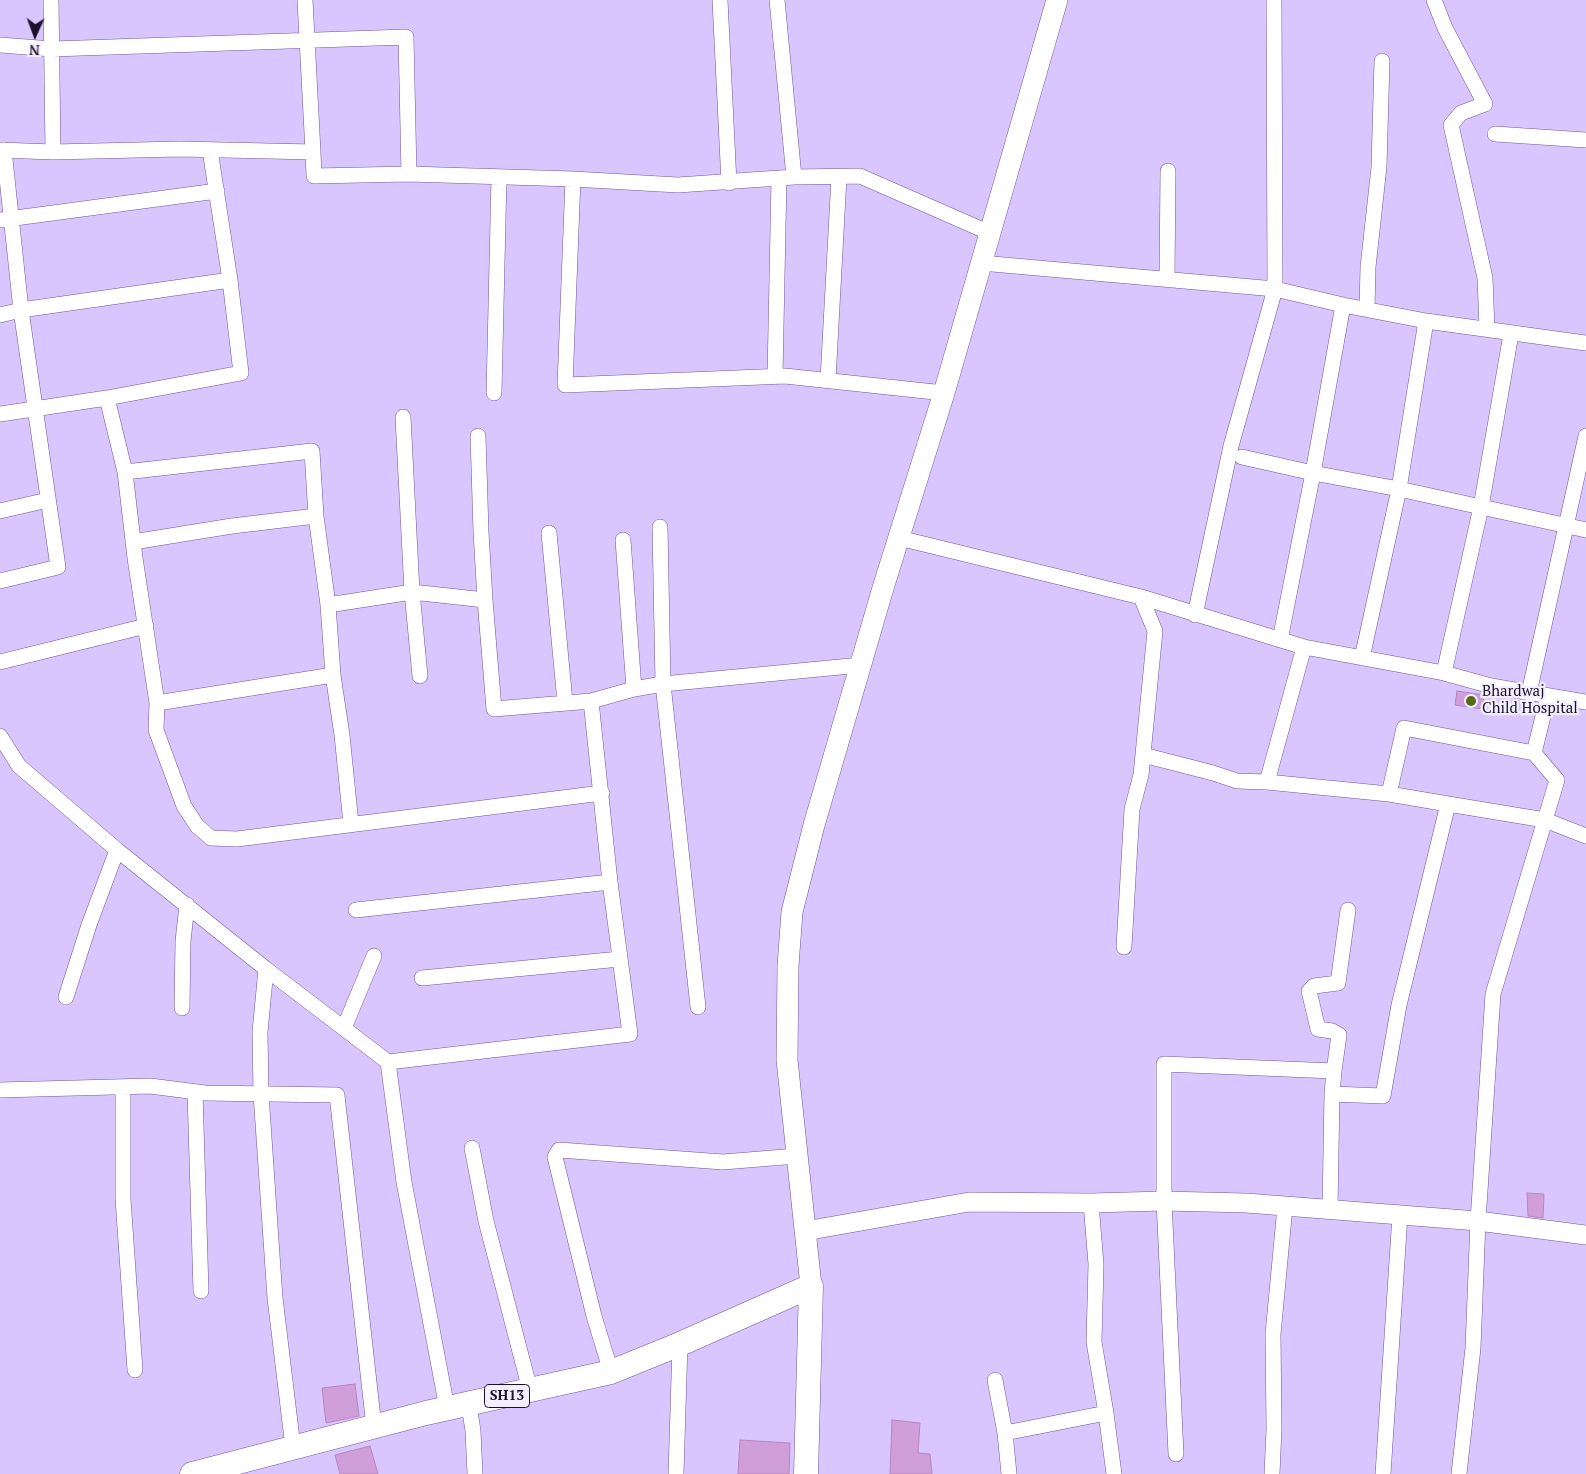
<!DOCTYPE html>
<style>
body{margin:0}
#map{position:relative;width:1586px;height:1474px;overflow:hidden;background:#dac6fe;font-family:"PT Serif",serif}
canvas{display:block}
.north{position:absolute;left:10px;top:10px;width:50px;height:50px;-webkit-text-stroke:4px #f4effe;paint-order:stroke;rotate:182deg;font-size:14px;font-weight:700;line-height:20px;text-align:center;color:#1b112a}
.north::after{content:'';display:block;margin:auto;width:18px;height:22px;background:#1b112a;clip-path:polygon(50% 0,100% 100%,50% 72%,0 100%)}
</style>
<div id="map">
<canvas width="1586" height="1474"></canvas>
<div class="north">N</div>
</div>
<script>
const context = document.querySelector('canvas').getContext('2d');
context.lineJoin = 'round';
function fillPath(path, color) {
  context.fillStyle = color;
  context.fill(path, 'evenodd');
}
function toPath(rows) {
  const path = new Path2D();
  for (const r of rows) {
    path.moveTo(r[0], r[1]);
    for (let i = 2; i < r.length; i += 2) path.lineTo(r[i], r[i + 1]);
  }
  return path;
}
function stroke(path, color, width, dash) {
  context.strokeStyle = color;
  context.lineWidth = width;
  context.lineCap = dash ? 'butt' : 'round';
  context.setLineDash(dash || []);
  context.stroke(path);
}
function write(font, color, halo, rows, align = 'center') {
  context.font = font + ' "PT Serif",serif';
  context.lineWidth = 4.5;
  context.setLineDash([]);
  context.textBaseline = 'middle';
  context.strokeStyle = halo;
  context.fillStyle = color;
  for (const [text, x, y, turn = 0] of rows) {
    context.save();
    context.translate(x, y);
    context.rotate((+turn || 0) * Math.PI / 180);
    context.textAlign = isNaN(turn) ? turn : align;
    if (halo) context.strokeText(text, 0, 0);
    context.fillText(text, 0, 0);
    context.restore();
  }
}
const building = toPath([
 [1457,691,1484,695,1482,709,1455,705,1457,691],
 [1527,1193,1544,1194,1543,1218,1528,1216,1527,1193],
 [355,1384,359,1416,326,1423,322,1388,355,1384],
 [892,1420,920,1423,918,1453,930,1454,932,1474,890,1474,892,1420],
 [740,1440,790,1443,789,1474,738,1474,740,1440],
 [370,1446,378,1474,340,1474,335,1455,370,1446]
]);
fillPath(building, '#d09fda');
stroke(building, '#b685bf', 1);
const minor = toPath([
 [51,0,53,152],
 [305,0,313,152],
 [720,0,729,183],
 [777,0,794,177],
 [1434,0,1445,28,1485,104,1461,113,1451,125,1485,278,1487,329],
 [0,45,52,49,406,37,409,174],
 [1495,134,1586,140],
 [0,150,53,152,180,149,313,152,314,176,409,174,573,179,678,185,794,177,860,176,990,233],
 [573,179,565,385,785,376,944,393],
 [0,220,217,191],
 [981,263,1275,289,1343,305,1426,321,1586,343],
 [1167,279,1168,171],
 [1367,309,1368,267,1379,167,1382,61],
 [0,315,21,310,230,280],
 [775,376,779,178],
 [828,380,839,177],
 [494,393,499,177],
 [107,398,241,373,230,280,210,150],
 [0,414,107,398,125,472,312,451,316,516,328,605,412,592,485,600,494,709,591,701],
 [403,417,412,592,420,676],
 [478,436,481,532,485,600],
 [1242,457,1313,473,1399,489,1586,530],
 [125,472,135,558,157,703,156,730,184,806,197,826,211,838,237,839,602,793],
 [0,511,48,500],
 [660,527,663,684,698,1007],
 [549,533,565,702],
 [899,538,1141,597,1304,647,1444,673,1491,686,1586,702],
 [623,540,634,689],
 [133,542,232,526,316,516],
 [0,581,58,567,21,310,4,150],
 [328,605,333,675,342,735,351,824],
 [1195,615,1231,446,1275,289,1274,0],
 [1280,640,1313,473,1343,305],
 [1362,658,1399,489,1426,321],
 [0,662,146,626],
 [1444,673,1481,507,1511,334],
 [1529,693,1586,436],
 [157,703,333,675],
 [0,736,19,766,117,850,266,969,388,1062,404,1182,447,1408],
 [1534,753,1548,696],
 [1143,755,1213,773,1237,781,1267,782,1389,794,1448,804],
 [1267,782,1304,647],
 [356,910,610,882],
 [1124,947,1132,809,1141,775,1155,631,1141,597],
 [266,969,260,1032,261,1094,275,1298,292,1439,298,1447],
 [422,978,620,959],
 [66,997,89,925,117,850],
 [182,1008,183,941,187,905],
 [344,1028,374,956],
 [388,1062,630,1034,610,882,591,701,634,689,663,684,861,665],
 [1334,1071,1339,1035,1332,1031,1318,1029,1309,991,1314,986,1338,983,1348,910],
 [123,1087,123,1199,135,1370],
 [0,1090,150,1086,205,1093,337,1095,374,1427],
 [195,1092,201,1291],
 [472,1148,486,1221,530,1390],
 [1091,1203,1096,1264,1094,1342,1106,1413,1114,1474],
 [1330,1209,1332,1094],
 [611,1372,594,1316,555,1157,559,1150,723,1162,797,1156],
 [995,1380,1005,1433,1009,1474],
 [469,1405,473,1431,475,1474],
 [1005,1433,1106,1413],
 [1176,1454,1164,1201,1164,1064,1334,1071,1332,1094,1383,1096,1399,1005,1448,804,1545,820,1557,780,1534,753,1404,728,1389,794],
 [676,1474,680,1344],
 [1272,1474,1274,1429,1273,1334,1285,1207],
 [1383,1474,1400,1215],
 [1459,1474,1473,1348,1478,1221,1493,994,1545,820,1586,836]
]);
const tertiary = toPath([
 [805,1231,969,1202,1091,1203,1164,1201,1246,1203,1478,1221,1586,1235]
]);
const secondary = toPath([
 [811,1286,787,1060,788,966,792,912,814,825,883,588,944,393,1057,0]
]);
const primary = toPath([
 [192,1474,426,1413,611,1372,680,1344,811,1286,806,1474]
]);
stroke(minor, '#6f5695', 16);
stroke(tertiary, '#6f5695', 20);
stroke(secondary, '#6f5695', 22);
stroke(primary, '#6f5695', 25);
stroke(minor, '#fff', 15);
stroke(tertiary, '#fff', 19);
stroke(secondary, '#fff', 21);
stroke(primary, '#fff', 24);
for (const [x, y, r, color] of [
 [1471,701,6,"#586914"]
]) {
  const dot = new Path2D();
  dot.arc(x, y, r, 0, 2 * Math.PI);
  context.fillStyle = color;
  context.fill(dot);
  stroke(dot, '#f4effe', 2);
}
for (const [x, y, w] of [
 [507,1396,45]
]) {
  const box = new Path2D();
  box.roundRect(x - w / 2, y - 11.5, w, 23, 4);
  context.fillStyle = '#f4effe';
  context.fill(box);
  stroke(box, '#1b112a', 1);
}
write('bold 14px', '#1b112a', null, [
 ["SH13",507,1396]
]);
write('15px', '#1b112a', '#f4effe', [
 ["Bhardwaj",1482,692],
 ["Child Hospital",1482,709]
], 'left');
</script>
